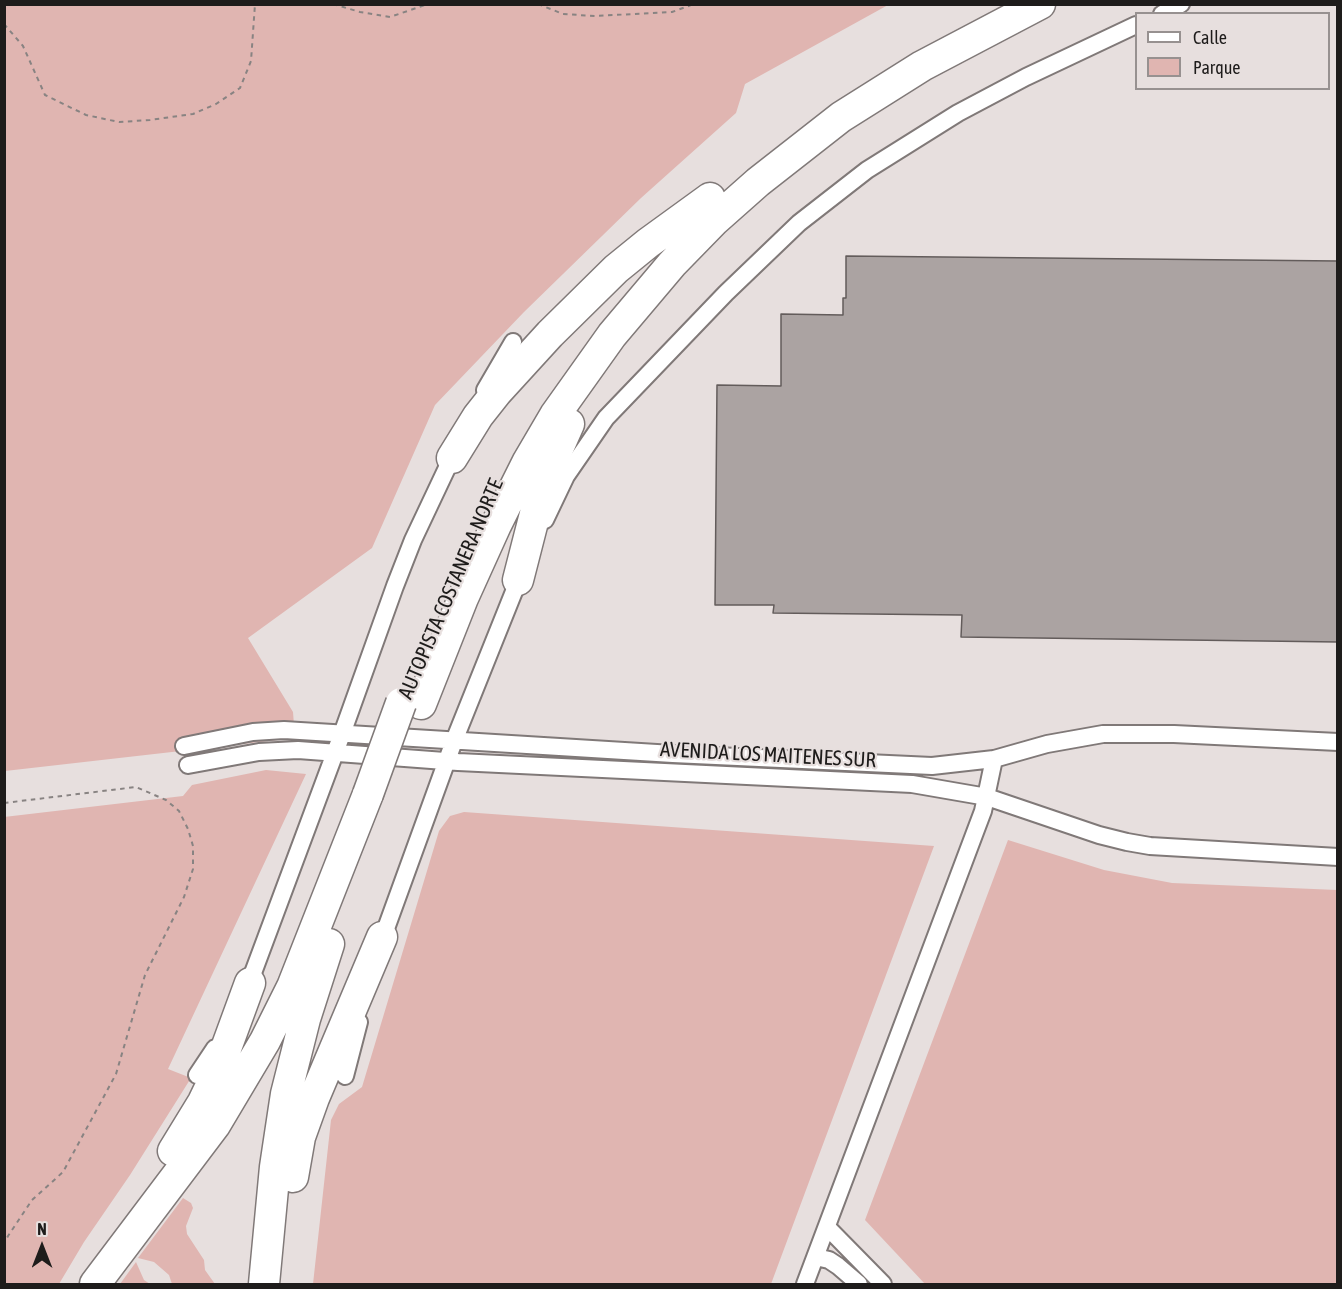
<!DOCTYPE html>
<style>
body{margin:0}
#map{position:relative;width:1342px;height:1289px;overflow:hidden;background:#e7dfde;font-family:"Asap Condensed",sans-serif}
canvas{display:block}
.frame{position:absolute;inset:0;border:6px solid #1e1c1b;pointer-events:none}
.legend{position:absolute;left:1135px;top:12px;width:195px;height:78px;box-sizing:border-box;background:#e7dfde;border:2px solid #979190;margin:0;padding:8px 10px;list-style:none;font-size:18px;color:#1e1c1b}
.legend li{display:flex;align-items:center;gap:12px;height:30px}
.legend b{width:30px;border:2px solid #979190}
.north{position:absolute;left:12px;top:1217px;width:60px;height:60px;-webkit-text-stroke:4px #e7dfde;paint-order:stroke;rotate:0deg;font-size:16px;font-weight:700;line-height:24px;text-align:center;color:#1e1c1b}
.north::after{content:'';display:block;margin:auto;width:21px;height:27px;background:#1e1c1b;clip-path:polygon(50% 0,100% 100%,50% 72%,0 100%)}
</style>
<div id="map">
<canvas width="1342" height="1289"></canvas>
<div class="frame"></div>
<ul class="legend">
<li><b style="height:8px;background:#fff"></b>Calle</li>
<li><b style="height:16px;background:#e0b5b1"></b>Parque</li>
</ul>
<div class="north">N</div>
</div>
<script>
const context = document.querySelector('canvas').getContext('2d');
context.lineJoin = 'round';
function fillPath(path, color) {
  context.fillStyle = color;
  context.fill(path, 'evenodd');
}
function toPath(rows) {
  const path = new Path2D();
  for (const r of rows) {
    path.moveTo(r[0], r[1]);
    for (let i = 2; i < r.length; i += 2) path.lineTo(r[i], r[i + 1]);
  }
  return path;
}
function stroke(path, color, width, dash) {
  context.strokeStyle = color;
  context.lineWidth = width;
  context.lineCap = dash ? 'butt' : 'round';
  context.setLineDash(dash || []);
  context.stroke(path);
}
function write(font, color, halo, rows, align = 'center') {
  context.font = font + ' "Asap Condensed",sans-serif';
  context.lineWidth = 4.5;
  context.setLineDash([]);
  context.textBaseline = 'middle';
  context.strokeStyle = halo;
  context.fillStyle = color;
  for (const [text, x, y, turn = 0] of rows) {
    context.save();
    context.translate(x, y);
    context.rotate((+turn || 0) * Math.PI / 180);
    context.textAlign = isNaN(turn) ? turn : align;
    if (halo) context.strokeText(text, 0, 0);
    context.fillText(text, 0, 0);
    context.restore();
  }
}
fillPath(toPath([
 [4,5,888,5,745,84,736,113,641,198,524,312,435,405,372,548,248,638,293,712,295,738,5,771],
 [266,770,306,774,168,1069,191,1078,130,1175,84,1242,59,1284,5,1284,4,817,183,796,192,785],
 [464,812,934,846,771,1284,313,1284,331,1120,339,1104,362,1087,439,831,450,816],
 [1008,840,1104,870,1172,883,1337,890,1337,1284,925,1284,865,1220],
 [183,1198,191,1203,193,1208,186,1226,187,1234,204,1260,205,1270,215,1284,172,1284,169,1275,154,1262,138,1258],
 [136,1262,144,1280,150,1284,120,1284]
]), '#e0b5b1');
const building = toPath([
 [846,256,1338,261,1338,642,961,637,962,615,773,613,774,605,715,605,717,385,781,386,781,314,843,315,843,298,846,298,846,256]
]);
fillPath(building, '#aba3a2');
stroke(building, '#635c5b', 1.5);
const street = toPath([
 [1162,14,1181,4],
 [485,390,513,342],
 [545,520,566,476,606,418,726,293,799,223,867,170,958,113,1026,77,1136,25],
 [184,746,253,732,284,730,673,754,932,766,994,759,1047,744,1103,734,1174,734,1338,742],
 [188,765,259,752,298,750,458,762,912,784,987,797,1099,835,1127,842,1150,846,1338,857],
 [380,945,454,741,521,574],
 [247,989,342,734,395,586,413,540,455,451],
 [197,1075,215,1048],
 [345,1076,359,1022],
 [827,1227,883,1284],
 [816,1257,829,1260,838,1266,859,1284],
 [805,1284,983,811,994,759]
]);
const highway = toPath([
 [452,458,478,416,497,392,550,334,616,269,648,243,710,198],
 [518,580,538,502,550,467,569,424],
 [421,704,463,598,496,525,528,461,555,415,612,335,672,264,714,221,758,182,841,117,922,66,1040,4],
 [173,1151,203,1102,217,1073,250,983],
 [293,1177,300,1137,314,1098,382,937],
 [95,1284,215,1125,265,1041,292,987,368,794],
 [264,1284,275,1167,286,1094,305,1019,329,944]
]);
stroke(street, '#807978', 20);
stroke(highway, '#807978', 33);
stroke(toPath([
 [333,4,360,12,390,17,428,4],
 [538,4,563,14,595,16,672,12,694,4],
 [4,24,23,46,45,95,86,115,119,122,150,120,193,114,216,104,240,88,251,61,255,4],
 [4,803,136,787,166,800,179,811,188,829,193,846,193,869,184,897,145,975,116,1074,63,1172,32,1200,8,1236,4,1244]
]), '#888382', 2, [4.5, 4.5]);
stroke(street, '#fff', 16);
stroke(highway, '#fff', 30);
const highwayBridge = toPath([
 [368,794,401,703]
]);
stroke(highwayBridge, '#807978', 33, []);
stroke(highwayBridge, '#fff', 30);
write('21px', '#1e1c1b', '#e7dfde', [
 ["AUTOPISTA COSTANERA NORTE",451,589,-67],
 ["AVENIDA LOS MAITENES SUR",768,755,3]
]);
</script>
